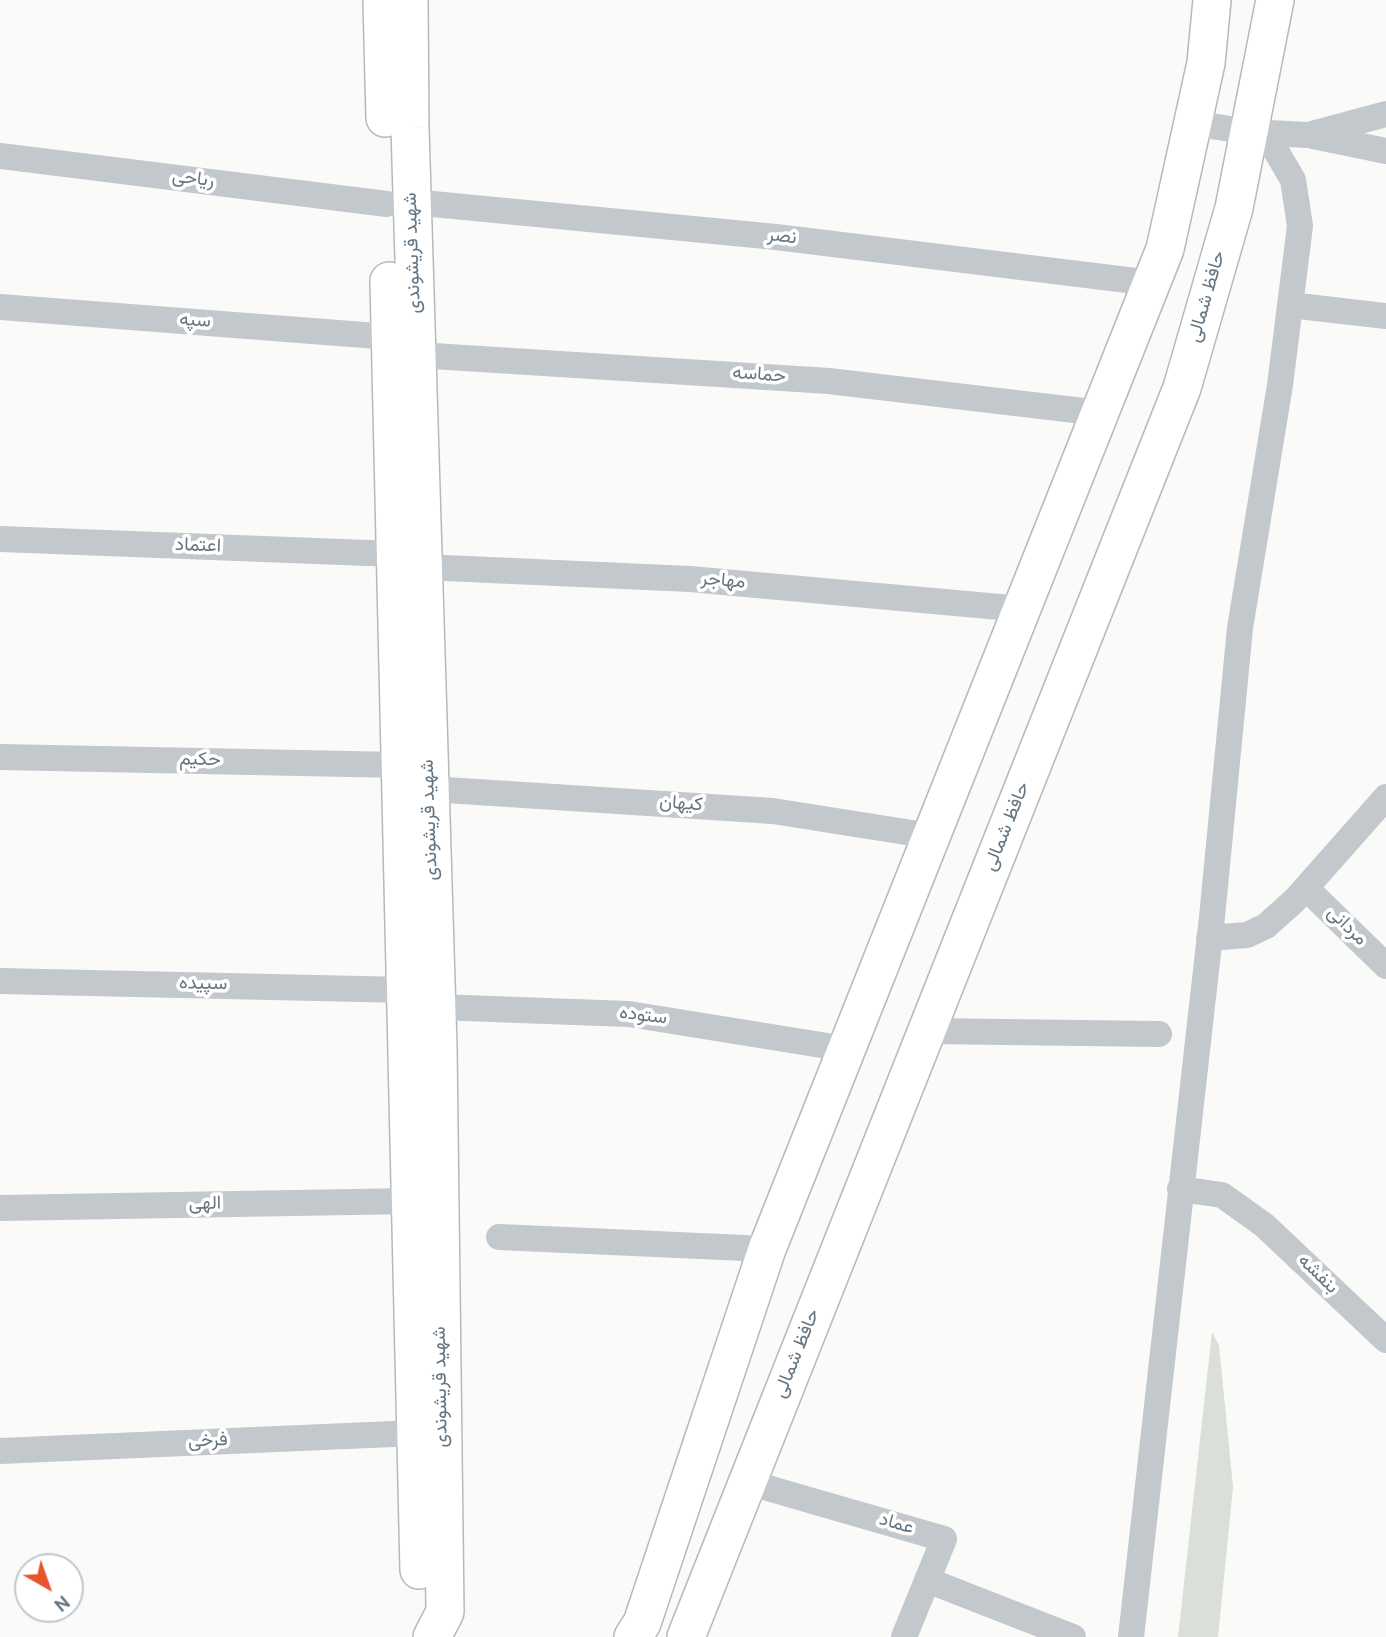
<!DOCTYPE html>
<meta charset="utf-8">
<style>
body{margin:0}
#map{position:relative;width:1386px;height:1637px;overflow:hidden;background:#fafaf8;font-family:Overpass,sans-serif}
canvas{display:block}
.north{position:absolute;left:14px;top:1553px;width:70px;height:70px;box-sizing:border-box;background:#fff;border:2px solid #c1c8cd;border-radius:50%;rotate:140deg;font-size:19px;font-weight:700;line-height:28px;text-align:center;color:#657683}
.north::after{content:'';display:block;margin:auto;width:24px;height:32px;background:#e4572e;clip-path:polygon(50% 0,100% 100%,50% 72%,0 100%)}
</style>
<div id="map">
<canvas width="1386" height="1637"></canvas>
<div class="north">N</div>
</div>
<script>
const context = document.querySelector('canvas').getContext('2d');
context.lineJoin = 'round';
function fillPath(path, color) {
  context.fillStyle = color;
  context.fill(path, 'evenodd');
}
function toPath(rows) {
  const path = new Path2D();
  for (const r of rows) {
    path.moveTo(r[0], r[1]);
    for (let i = 2; i < r.length; i += 2) path.lineTo(r[i], r[i + 1]);
  }
  return path;
}
function stroke(path, color, width, dash) {
  context.strokeStyle = color;
  context.lineWidth = width;
  context.lineCap = dash ? 'butt' : 'round';
  context.setLineDash(dash || []);
  context.stroke(path);
}
function write(font, color, halo, rows, align = 'center') {
  context.font = font + ' Overpass,Vazirmatn,sans-serif';
  context.lineWidth = 7;
  context.setLineDash([]);
  context.textBaseline = 'middle';
  context.strokeStyle = halo;
  context.fillStyle = color;
  for (const [text, x, y, turn = 0] of rows) {
    context.save();
    context.translate(x, y);
    context.rotate((+turn || 0) * Math.PI / 180);
    context.textAlign = isNaN(turn) ? turn : align;
    if (halo) context.strokeText(text, 0, 0);
    context.fillText(text, 0, 0);
    context.restore();
  }
}
fillPath(toPath([
 [1212,1332,1219,1345,1233,1487,1218,1637,1178,1637]
]), '#dadfd7');
const secondary = toPath([
 [382,0,385,118],
 [409,0,410,128,438,1047,445,1612,432,1637],
 [389,281,419,1570],
 [633,1637,642,1623,767,1249,1165,249,1206,63,1212,0],
 [686,1637,1182,388,1234,208,1275,0]
]);
stroke(secondary, '#b3babf', 40);
stroke(toPath([
 [1193,123,1249,132,1308,135,1386,114],
 [1313,136,1386,151],
 [0,156,387,204],
 [412,202,776,237,1152,283],
 [1290,305,1386,316],
 [0,307,390,337],
 [417,355,829,381,1100,413],
 [0,539,395,554],
 [423,567,690,579,1022,609],
 [0,757,400,765],
 [430,789,773,811,931,836],
 [1306,888,1386,966],
 [1209,938,1247,935,1266,926,1295,900,1386,797],
 [0,981,406,990],
 [437,1007,629,1014,846,1049],
 [926,1031,1159,1034],
 [1180,1189,1222,1195,1264,1225,1386,1340],
 [0,1208,411,1201],
 [499,1237,767,1249],
 [0,1451,416,1433],
 [747,1482,944,1539,904,1637],
 [927,1580,1073,1637],
 [1131,1637,1212,917,1240,628,1280,385,1300,226,1293,180,1265,132]
]), '#c3c8cc', 26);
stroke(secondary, '#fff', 37);
write('19px', '#657683', '#fff', [
 ["ریاحی",193,180,7],
 ["نصر",782,238,7],
 ["شهید قریشوندی",414,253,-92],
 ["حافظ شمالی",1208,297,-74],
 ["سپه",195,322,4],
 ["حماسه",759,376,4],
 ["اعتماد",198,547,2],
 ["مهاجر",723,582,5],
 ["حکیم",200,761,1],
 ["کیهان",681,805,4],
 ["شهید قریشوندی",431,820,-92],
 ["حافظ شمالی",1008,827,-68],
 ["مردانی",1346,927,44],
 ["سپیده",203,985,1],
 ["ستوده",643,1017,7],
 ["الهی",205,1205,-1],
 ["بنفشه",1317,1275,44],
 ["حافظ شمالی",798,1354,-68],
 ["شهید قریشوندی",442,1387,-91],
 ["فرخی",208,1442,-2],
 ["عماد",896,1525,16]
]);
</script>
